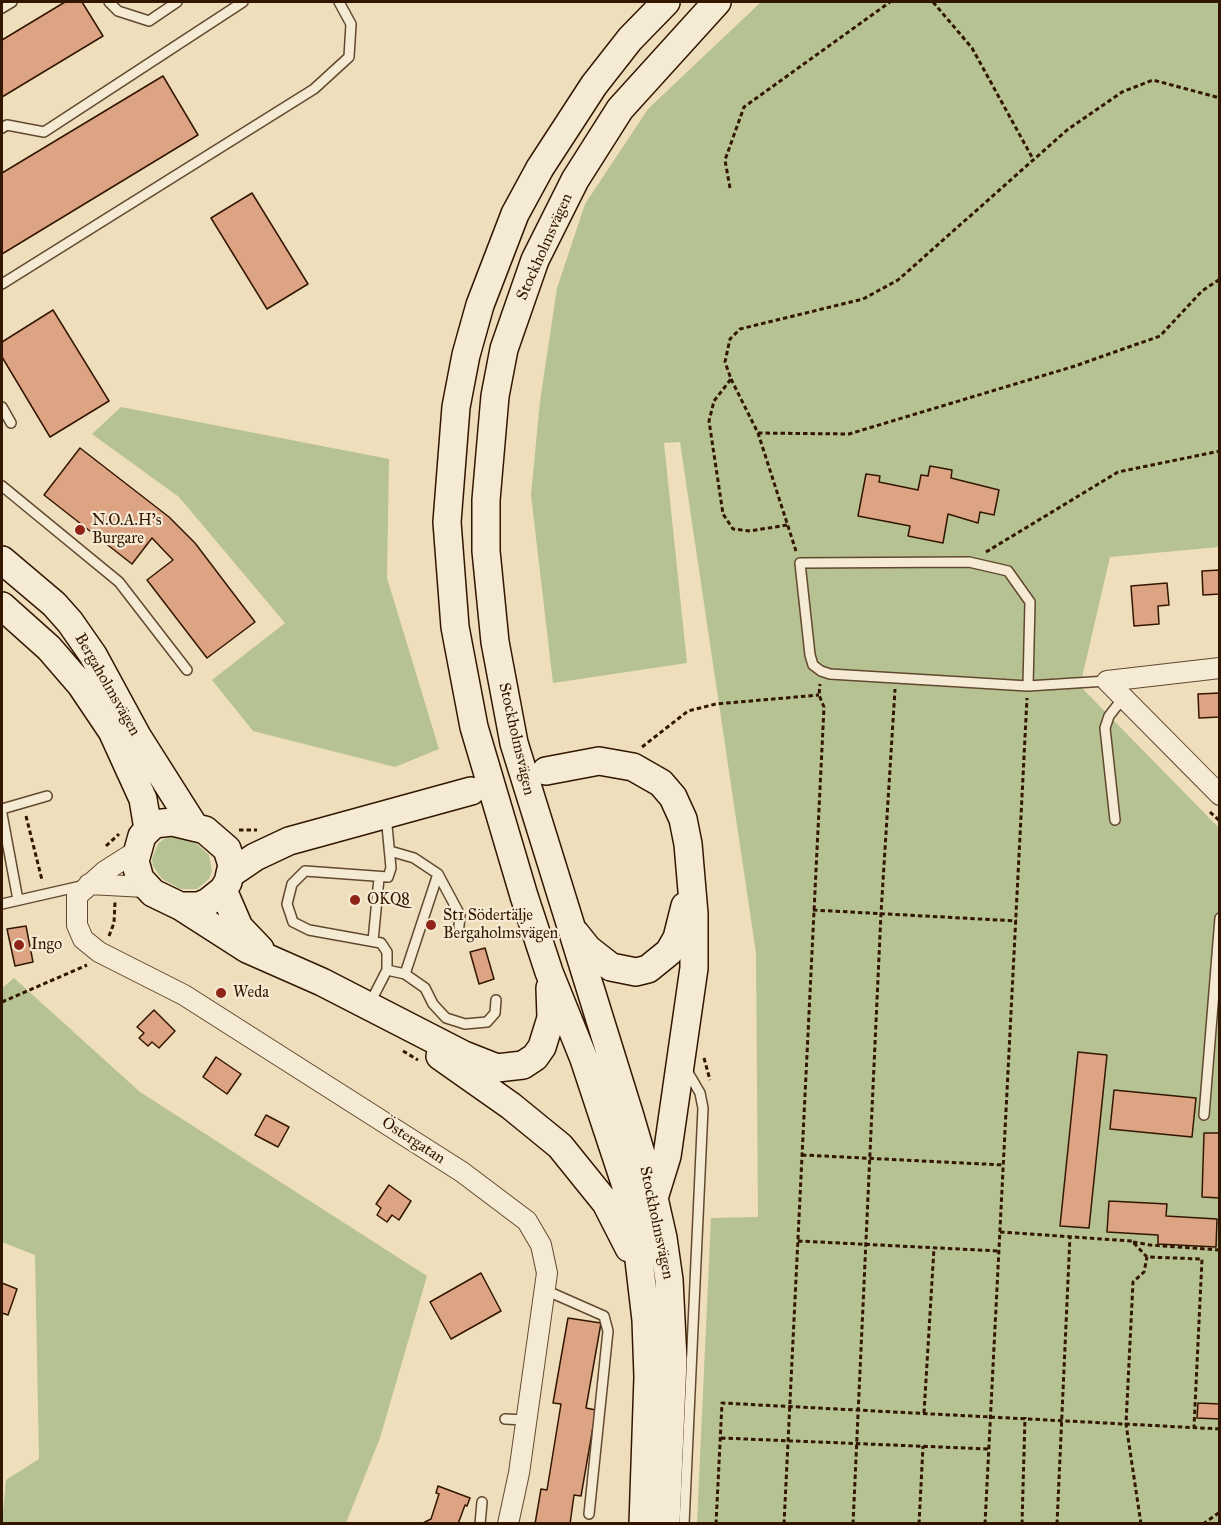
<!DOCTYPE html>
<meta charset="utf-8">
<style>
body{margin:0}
#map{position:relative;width:1221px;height:1525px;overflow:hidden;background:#efdebb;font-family:"IM FELL Great Primer",serif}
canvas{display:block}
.frame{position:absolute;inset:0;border:3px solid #331600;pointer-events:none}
</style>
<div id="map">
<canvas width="1221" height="1525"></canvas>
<div class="frame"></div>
</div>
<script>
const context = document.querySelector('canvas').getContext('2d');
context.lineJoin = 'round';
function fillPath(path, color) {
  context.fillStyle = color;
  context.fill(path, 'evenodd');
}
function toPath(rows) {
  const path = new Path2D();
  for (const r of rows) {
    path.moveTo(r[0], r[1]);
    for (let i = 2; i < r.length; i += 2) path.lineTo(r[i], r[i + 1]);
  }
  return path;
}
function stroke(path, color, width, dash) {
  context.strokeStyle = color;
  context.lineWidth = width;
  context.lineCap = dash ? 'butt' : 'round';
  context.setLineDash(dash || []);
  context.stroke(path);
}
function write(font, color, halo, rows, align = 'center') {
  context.font = font + ' "IM FELL Great Primer",serif';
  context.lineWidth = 4.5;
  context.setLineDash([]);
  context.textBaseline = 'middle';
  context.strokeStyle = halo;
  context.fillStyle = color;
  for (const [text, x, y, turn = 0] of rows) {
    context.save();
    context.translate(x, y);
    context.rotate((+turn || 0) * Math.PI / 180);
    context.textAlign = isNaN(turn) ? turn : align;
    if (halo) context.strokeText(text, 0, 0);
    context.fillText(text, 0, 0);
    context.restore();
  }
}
fillPath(toPath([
 [761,2,1219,2,1219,547,1110,557,1080,686,1219,828,1219,1523,697,1523,711,1218,758,1217,756,953,680,442,664,443,687,663,553,683,531,495,540,401,557,288,585,204,648,109],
 [121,407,389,459,387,578,439,749,395,767,253,731,212,680,285,623,179,497,92,434],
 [178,836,198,845,209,855,212,871,209,879,197,889,181,889,162,879,153,866,152,859,158,844,164,839],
 [14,978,140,1092,427,1276,380,1438,346,1523,2,1523,6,1480,39,1459,35,1255,2,1242,2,988]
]), '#b6c292');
const building = toPath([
 [65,2,82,2,103,36,2,97,2,40,65,2],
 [163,76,198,135,2,254,2,173,163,76],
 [252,193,308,284,267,309,211,218,252,193],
 [53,310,109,401,50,437,2,357,2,342,53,310],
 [80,448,169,517,195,543,255,622,207,658,147,580,173,560,152,538,132,564,44,495,80,448],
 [930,466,952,470,951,478,999,490,994,515,980,512,978,523,948,514,943,543,908,536,910,526,858,516,866,474,880,476,879,482,918,490,921,475,928,476,930,466],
 [1220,570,1220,594,1203,595,1202,571,1220,570],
 [1167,583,1169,605,1158,606,1159,624,1134,626,1131,586,1167,583],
 [1220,693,1220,717,1199,718,1198,694,1220,693],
 [26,926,33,962,15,966,7,929,26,926],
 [485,948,494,979,479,984,470,952,485,948],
 [154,1010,175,1031,159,1048,152,1042,148,1046,139,1038,144,1033,137,1027,154,1010],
 [1078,1052,1107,1055,1089,1228,1060,1226,1078,1052],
 [216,1057,241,1074,227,1094,203,1077,216,1057],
 [1114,1090,1196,1098,1192,1137,1110,1129,1114,1090],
 [266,1115,289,1127,278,1147,255,1135,266,1115],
 [1204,1133,1220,1133,1220,1198,1202,1197,1204,1133],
 [389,1185,411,1201,399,1220,392,1215,387,1222,377,1215,381,1208,376,1204,389,1185],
 [1109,1201,1167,1204,1166,1216,1217,1219,1216,1247,1158,1244,1158,1235,1107,1232,1109,1201],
 [481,1273,501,1311,451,1339,430,1302,481,1273],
 [2,1283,17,1289,8,1315,2,1313,2,1283],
 [568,1318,601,1323,586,1408,596,1410,581,1496,574,1495,570,1524,535,1524,541,1489,547,1490,561,1404,553,1403,568,1318],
 [1198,1403,1220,1404,1220,1419,1197,1418,1198,1403],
 [438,1486,470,1498,467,1506,465,1505,458,1524,421,1524,431,1519,439,1494,436,1493,438,1486]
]);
fillPath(building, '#dda484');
stroke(building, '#331600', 1.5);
stroke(toPath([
 [471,791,546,771]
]), '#c9b696', 27, [27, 14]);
const lane = toPath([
 [109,2,118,11,149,21,177,2],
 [2,8,12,2],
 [2,128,7,125,44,132,243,2],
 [2,284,314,89,349,57,351,24,339,2],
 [2,407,11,423],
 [2,486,119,582,187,670],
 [1028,686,1030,602,1008,571,969,562,800,563,810,655,813,665,821,671,830,674,1028,686,1107,681],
 [2,809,47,796],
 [2,814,18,900],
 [1115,820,1105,728,1109,716,1123,698],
 [390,851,414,858,438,874,460,915,459,926],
 [2,904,81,886],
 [373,941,379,878],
 [387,970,405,974,425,988,433,1004,446,1018,465,1024,487,1022,495,1013,496,1000],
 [405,974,438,874],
 [370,1003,387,970,387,952,381,943,309,930,293,922,287,904,292,884,305,871,388,877,391,868,386,815],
 [1204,1115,1220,918],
 [545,1290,604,1316,608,1331,589,1514],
 [505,1419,526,1420],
 [480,1524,482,1502],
 [684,1524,703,1108,700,1093,686,1069]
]);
const street = toPath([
 [1107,681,1220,795],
 [1107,681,1220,668],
 [135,852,105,871,77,896,77,925,83,939,99,952,184,995,462,1172,527,1221,541,1245,547,1273,519,1473,508,1524],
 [89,884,145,887]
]);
const secondary = toPath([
 [2,560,54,604,70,622,93,655,137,736,194,826],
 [2,606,49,648,81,685,112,731,143,799,148,829],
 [546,771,599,761,633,767,661,783,673,797,683,819,688,844,694,914,694,968,667,1156,654,1198],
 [172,822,205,830,227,849,232,865,228,882,223,890,208,902,199,906,180,906,153,893,140,879,135,861,142,836,154,824,172,822],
 [230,874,255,857,289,841,471,791],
 [223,890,239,927,260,949],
 [180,906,247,949,322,982,464,1055,497,1068,523,1065,535,1057,542,1047,551,1018,550,988],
 [576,934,588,949,611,967,636,972,648,969,669,952,677,938,685,906],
 [440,1056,511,1106,560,1146,606,1203,629,1248],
 [643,1524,648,1377,646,1320,635,1226,625,1183,584,1059,549,972,524,896,474,727,455,627,447,522,456,407,466,355,480,305,515,214,540,168,594,85,630,39,666,2],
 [666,1524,673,1360,669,1280,663,1238,654,1198,629,1113,514,743,495,642,486,551,486,500,495,396,504,349,535,260,575,180,620,109,717,2]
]);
stroke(lane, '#62482f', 12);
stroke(street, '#62482f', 22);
stroke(secondary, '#331600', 30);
stroke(toPath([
 [933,2,972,48,1033,159],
 [730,188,725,160,744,107,890,2],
 [731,379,758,433,796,551],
 [758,433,849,434,1075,366,1160,336,1202,291,1220,279],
 [787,525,750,531,733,529,723,514,709,421,714,401,731,379,725,362,730,339,740,329,863,299,898,280,1067,130,1122,92,1153,80,1220,98],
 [986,552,1118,472,1220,451],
 [642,747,688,711,716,704,819,695],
 [1210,812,1220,821],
 [26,816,42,880],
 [239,830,257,830],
 [106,846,119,834],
 [813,910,1017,921],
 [109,936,114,923,115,902],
 [2,1002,87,965],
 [403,1051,418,1060],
 [704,1058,710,1080],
 [802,1155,1004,1165],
 [1000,1232,1132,1241,1147,1257,1202,1259,1194,1427],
 [798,1241,999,1251],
 [1133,1242,1150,1245,1220,1250],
 [924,1413,934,1248],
 [721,1438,989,1449],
 [716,1524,722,1403,1220,1429],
 [784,1524,824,707,819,695,820,684],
 [853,1524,881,913,895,689],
 [919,1524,923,1446],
 [985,1524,1027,698],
 [1022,1524,1025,1417],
 [1057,1524,1070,1236],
 [1141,1524,1126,1424,1133,1282,1144,1272,1147,1257],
 [1203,1524,1220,1512]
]), '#331600', 3, [4.5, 3]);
stroke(lane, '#f5ead3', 9);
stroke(street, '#f5ead3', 20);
stroke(secondary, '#f5ead3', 27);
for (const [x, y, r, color] of [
 [80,530,6,"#8f2418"],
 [355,900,6,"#8f2418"],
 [431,925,6,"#8f2418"],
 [19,945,6,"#8f2418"],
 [221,993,6,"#8f2418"]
]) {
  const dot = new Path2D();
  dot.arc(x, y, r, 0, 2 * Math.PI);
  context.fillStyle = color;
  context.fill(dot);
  stroke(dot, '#f5ead3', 2);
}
write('16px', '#331600', '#f5ead3', [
 ["Stockholmsvägen",545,247,-66],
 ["Bergaholmsvägen",107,685,60],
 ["Stockholmsvägen",516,739,77],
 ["Östergatan",413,1141,33],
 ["Stockholmsvägen",656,1223,78]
]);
write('16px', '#331600', '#f5ead3', [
 ["N.O.A.H’s",92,521],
 ["Burgare",92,539],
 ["OKQ8",367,900],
 ["St1 Södertälje",443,916],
 ["Bergaholmsvägen",443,934],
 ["Ingo",31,945],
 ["Weda",233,993]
], 'left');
</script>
